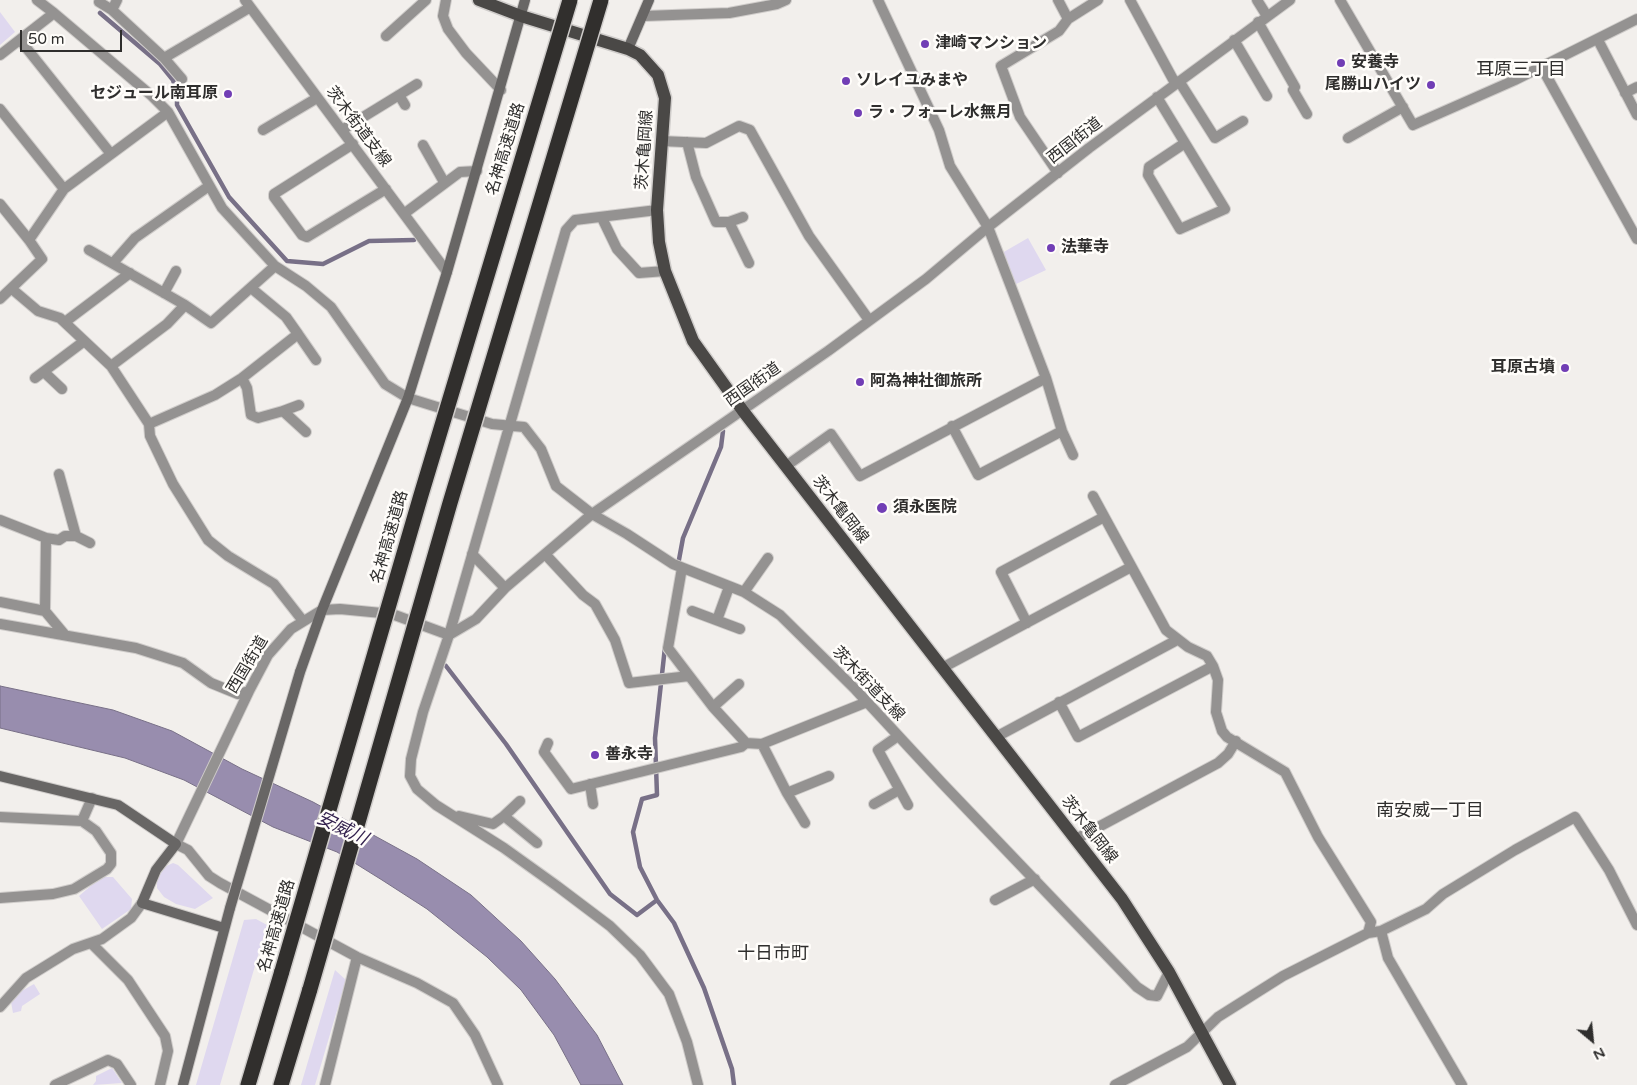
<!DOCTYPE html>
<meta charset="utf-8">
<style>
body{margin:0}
#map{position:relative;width:1637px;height:1085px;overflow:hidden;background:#f2efec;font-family:"Varela Round",sans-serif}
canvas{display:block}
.north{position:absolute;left:1567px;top:1015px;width:50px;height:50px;-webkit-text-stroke:4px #fffdfa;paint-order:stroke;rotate:152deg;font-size:14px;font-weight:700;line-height:20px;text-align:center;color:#2f2e2d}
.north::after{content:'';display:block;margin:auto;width:18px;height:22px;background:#2f2e2d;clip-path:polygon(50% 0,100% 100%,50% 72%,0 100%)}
.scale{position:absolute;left:20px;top:30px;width:102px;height:22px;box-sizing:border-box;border:2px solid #2f2e2d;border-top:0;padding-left:6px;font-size:15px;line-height:18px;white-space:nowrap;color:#2f2e2d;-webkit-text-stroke:4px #fffdfa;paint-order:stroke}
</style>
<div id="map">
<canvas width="1637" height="1085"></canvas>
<div class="north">N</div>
<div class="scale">50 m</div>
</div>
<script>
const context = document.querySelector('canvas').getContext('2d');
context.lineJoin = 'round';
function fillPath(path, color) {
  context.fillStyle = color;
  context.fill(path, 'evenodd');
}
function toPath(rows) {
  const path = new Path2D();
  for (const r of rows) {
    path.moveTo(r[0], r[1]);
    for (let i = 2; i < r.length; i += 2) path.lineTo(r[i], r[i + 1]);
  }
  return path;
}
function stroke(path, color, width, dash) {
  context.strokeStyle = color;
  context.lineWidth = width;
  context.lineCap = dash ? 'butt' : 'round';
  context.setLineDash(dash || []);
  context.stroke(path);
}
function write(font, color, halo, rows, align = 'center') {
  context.font = font + ' "Varela Round","Noto Sans JP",sans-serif';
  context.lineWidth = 5;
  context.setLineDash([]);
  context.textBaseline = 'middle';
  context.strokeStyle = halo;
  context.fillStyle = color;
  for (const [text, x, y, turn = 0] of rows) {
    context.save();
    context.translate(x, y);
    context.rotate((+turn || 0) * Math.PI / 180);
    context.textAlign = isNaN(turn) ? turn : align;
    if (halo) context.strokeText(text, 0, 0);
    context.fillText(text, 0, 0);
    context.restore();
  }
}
fillPath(toPath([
 [0,12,15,32,0,45],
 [1028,238,1046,270,1014,285,1002,253],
 [173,863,178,865,213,898,195,909,176,904,164,897,157,888,157,880,162,868],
 [101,877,113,877,132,899,131,909,102,929,79,896],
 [256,919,267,925,220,1085,196,1085,244,920],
 [335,970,346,980,315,1085,301,1085],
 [34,984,40,994,22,1006,21,1011,13,1013,11,1002,18,993],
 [112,1068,122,1083,93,1085,96,1081,96,1076]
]), '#dfd8ef');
const water = toPath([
 [0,686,113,710,172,731,242,769,313,802,417,859,471,895,521,941,555,979,597,1035,623,1085,581,1085,554,1035,521,990,487,957,427,909,382,880,337,852,273,827,184,780,125,758,0,728,0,686]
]);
fillPath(water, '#988dae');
stroke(water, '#787087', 1);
stroke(toPath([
 [100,13,160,64,173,80,177,93,177,105,229,197,287,261,323,264,369,241,414,240],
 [678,565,683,538,721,447,723,431],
 [665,647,655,738,657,795,642,799,633,832,640,867,657,900,674,923,704,988,732,1069,734,1085],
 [446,666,506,744,610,894,637,915,657,900]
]), '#787087', 4.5);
const street = toPath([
 [37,0,54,13],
 [245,0,447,272],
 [446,0,443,16,448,29,466,53,501,90],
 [878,0,939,130,950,166,988,227,1046,378,1062,431,1073,455],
 [1058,0,1068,19,1098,0],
 [1130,0,1175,83],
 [1257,0,1267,16],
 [1340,0,1413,125,1515,80,1637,19],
 [99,2,112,10,164,58,249,8],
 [112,10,117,0],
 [644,16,729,13,777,4,786,0],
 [1258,22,1295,87,1293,90,1307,114],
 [386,36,426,0],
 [20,40,111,154],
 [1234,40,1267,96],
 [1598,40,1637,115],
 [0,55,54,13,152,96,168,112,222,208,275,266,306,286,331,307,385,384,408,398,492,424,524,427,541,449,556,486,592,514,627,534,673,564,744,592,780,615,855,689,942,783,1137,987,1149,995,1157,996,1169,972],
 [164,58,182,79],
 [1541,66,1637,239],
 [1179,81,1215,138,1243,121],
 [1625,93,1637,87],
 [399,95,405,105],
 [1157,97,1185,143,1225,209,1180,229,1148,175,1149,167,1185,143],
 [0,109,64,189],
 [263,130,317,98],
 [342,130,417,84],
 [1348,138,1403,107],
 [661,141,706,143,739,126,750,130,809,236,869,320],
 [687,142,696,177,716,222,729,222,743,217],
 [353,144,274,194,274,197,302,235,307,237,386,189],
 [423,145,444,182],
 [1058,173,1020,117,1001,66,1059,31,1068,19],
 [0,204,29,240],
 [657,210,575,220,566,230,449,635,423,712,411,759,410,776,417,789,436,805,504,848,557,886,610,926,640,955,669,994,687,1042,698,1085],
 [405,213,460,172,477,171],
 [602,218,617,249,639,273,665,271],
 [729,222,749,263],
 [89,250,185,305],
 [113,263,135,238,209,186],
 [12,289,38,311,60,318,111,366,167,324,185,305,211,323,275,266],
 [164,293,176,271],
 [0,299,42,259,29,240,64,189,168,112],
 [65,322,130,273],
 [298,334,316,360],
 [111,366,149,424,215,395,242,378,298,334,286,317,251,288],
 [44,372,62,389],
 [35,378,83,342],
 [242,378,247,388,251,415,258,418,283,411,306,432],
 [283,411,299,405],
 [149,424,150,436,173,484,208,540,228,556,274,584,303,621],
 [952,426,978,475,1062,431],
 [786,466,831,434,860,476,1046,378],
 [59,474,76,536],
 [1093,496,1166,630,1188,647,1207,656,1213,666,1218,680,1216,712,1222,731,1227,737,1285,772,1318,837,1371,922,1368,933],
 [0,520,46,538,45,611,65,635],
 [46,538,59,540,65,536,76,536,90,543],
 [472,554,505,588],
 [545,554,583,595,595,604,615,640,629,683,689,676],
 [682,568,668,648,713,707,746,743],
 [744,592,768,558],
 [0,602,45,611],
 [692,611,740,629],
 [717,620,729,587],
 [1027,623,1001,572,1104,517],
 [0,624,136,648,183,663,211,683,238,694,249,691],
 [449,635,476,619,505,588,592,514,828,351,926,279,988,227,1089,148,1290,0],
 [449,635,392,614,340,609,322,610,291,629,268,655,249,691,176,844,188,850,209,876,220,883,357,957,417,983,453,1003,475,1035,498,1085],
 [942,668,1131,567],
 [1059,702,1078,737,1213,666],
 [713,707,739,684],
 [898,736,878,750,908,805],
 [996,737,1177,640],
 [548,743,544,752,571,789,741,747,746,743,762,744],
 [590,784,593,804],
 [787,793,829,776],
 [874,804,899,790],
 [459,816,493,824,504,816,537,843],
 [504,816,520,801],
 [0,817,82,821],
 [805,823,787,793,762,744,867,702],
 [1076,839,1218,763,1228,754,1236,741],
 [0,898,53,894,74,889,107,869,111,864,111,853,96,831,82,821,92,798],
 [995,900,1035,879],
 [1381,931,1388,958,1462,1085],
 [92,944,128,980,165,1036,168,1051,160,1085],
 [0,1007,26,978,73,949,102,939,131,918,142,903],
 [55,1085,108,1060,117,1064,131,1085],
 [325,1085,357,957],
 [1115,1085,1187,1047,1218,1017,1283,976,1368,933,1381,931,1426,909,1443,894,1515,850,1575,817,1609,870,1637,925]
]);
const secondary = toPath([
 [628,49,649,0],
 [300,672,322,610,408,398,447,272,525,0],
 [0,776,118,805,176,844,156,870,142,903,224,928],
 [183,1085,230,908]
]);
const primary = toPath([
 [479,0,521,16,628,49,640,55,658,75,665,98,657,210,659,242,665,271,693,341,743,411,1122,899,1169,972,1230,1085]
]);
const highway = toPath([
 [248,1085,282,971],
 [281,1085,310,989]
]);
stroke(street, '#cfccca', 12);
stroke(secondary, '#cfccca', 12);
stroke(primary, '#cfccca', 15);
stroke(highway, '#cfccca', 18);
stroke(street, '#949291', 10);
stroke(secondary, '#686665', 10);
stroke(primary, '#4a4846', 12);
stroke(highway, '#312f2d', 15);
const secondaryBridge = toPath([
 [230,908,300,672]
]);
const highwayBridge = toPath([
 [282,971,421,495,570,0],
 [310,989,450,503,601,0]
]);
stroke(secondaryBridge, '#cfccca', 12, []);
stroke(highwayBridge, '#cfccca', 18, []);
stroke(secondaryBridge, '#686665', 10);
stroke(highwayBridge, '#312f2d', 15);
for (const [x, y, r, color] of [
 [925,44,5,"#713eb5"],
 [1341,63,5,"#713eb5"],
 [846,81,5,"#713eb5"],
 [1431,85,5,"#713eb5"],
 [228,94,5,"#713eb5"],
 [858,113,5,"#713eb5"],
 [1051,248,5,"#713eb5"],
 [1565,368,5,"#713eb5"],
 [860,382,5,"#713eb5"],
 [882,508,6,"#713eb5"],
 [595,755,5,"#713eb5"]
]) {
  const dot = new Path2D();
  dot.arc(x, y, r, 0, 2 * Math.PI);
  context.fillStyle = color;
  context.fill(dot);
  stroke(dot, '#fffdfa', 2);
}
write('bold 16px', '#2f2e2d', '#fffdfa', [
 ["津崎マンション",935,44],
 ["安養寺",1351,63],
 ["ソレイユみまや",856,81],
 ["尾勝山ハイツ",1421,85,"right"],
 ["セジュール南耳原",218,94,"right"],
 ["ラ・フォーレ水無月",868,113],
 ["法華寺",1061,248],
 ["耳原古墳",1555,368,"right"],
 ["阿為神社御旅所",870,382],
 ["須永医院",893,508],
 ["善永寺",605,755]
], 'left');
write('16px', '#2f2e2d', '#fffdfa', [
 ["茨木街道支線",358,127,53],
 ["西国街道",1075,141,-38],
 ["名神高速道路",506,149,-73],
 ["茨木亀岡線",645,150,-86],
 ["西国街道",753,385,-35],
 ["茨木亀岡線",840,510,52],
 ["名神高速道路",390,537,-74],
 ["西国街道",248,665,-59],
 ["茨木街道支線",868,684,46],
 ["茨木亀岡線",1089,830,52],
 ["名神高速道路",277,926,-74]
]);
write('18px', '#2f2e2d', '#fffdfa', [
 ["耳原三丁目",1521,70],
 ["南安威一丁目",1430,811],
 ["十日市町",773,954]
]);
write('italic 18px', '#33214e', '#fffdfa', [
 ["安威川",342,829,26]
]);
</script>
